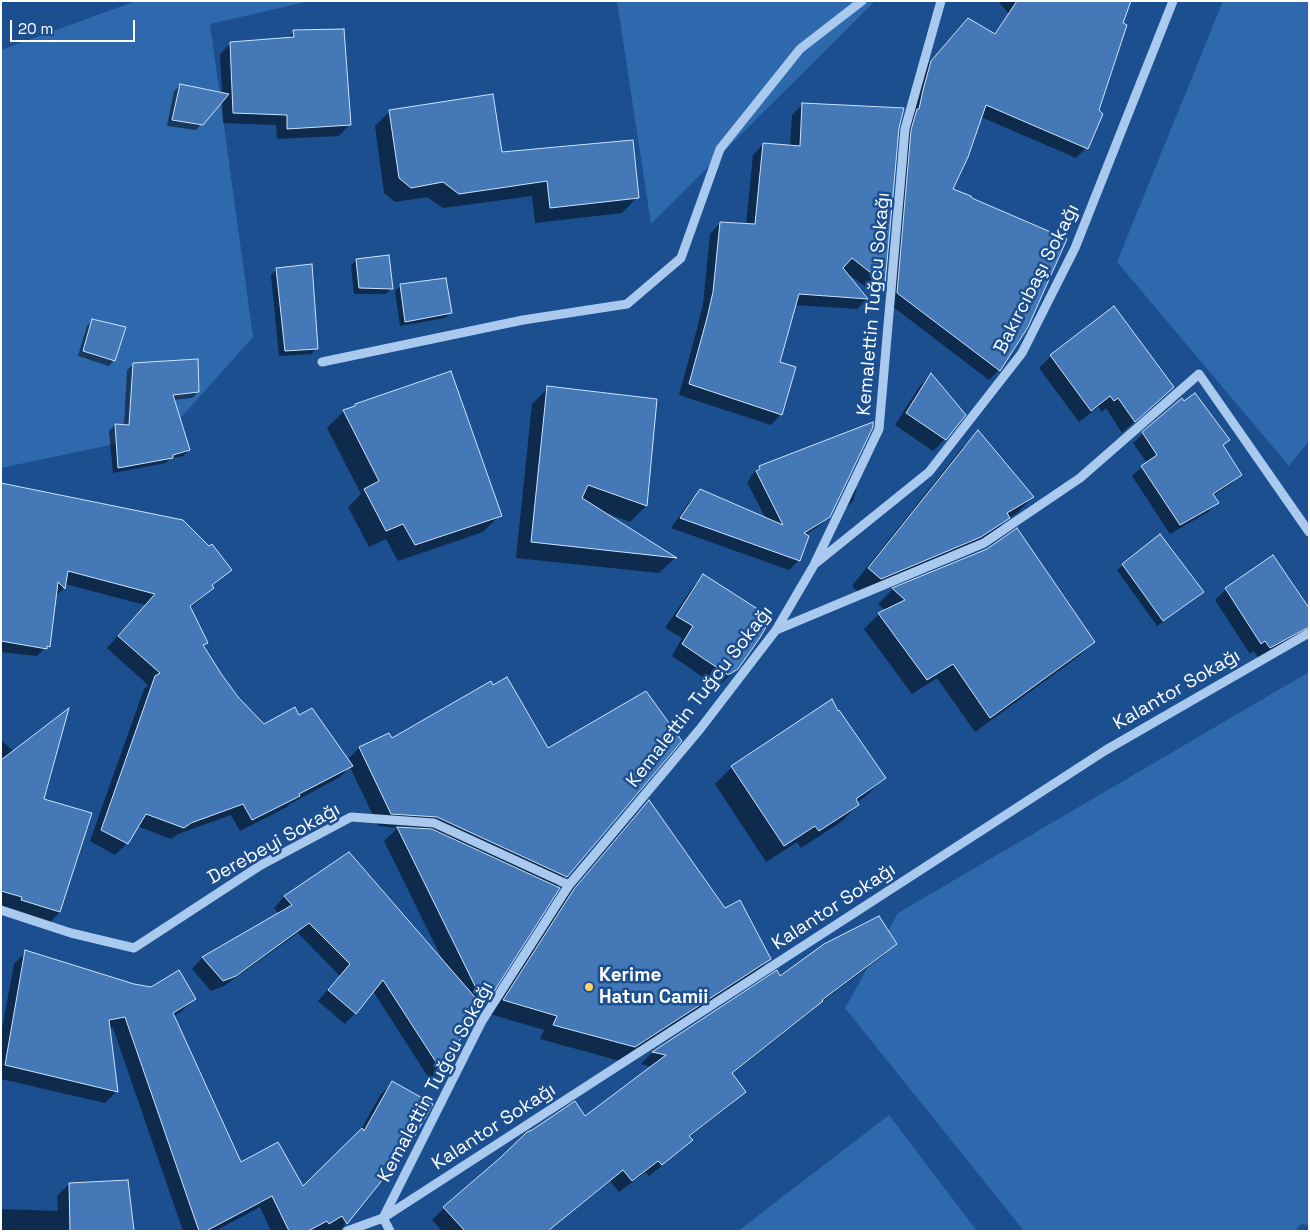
<!DOCTYPE html>
<meta charset="utf-8">
<style>
body{margin:0}
#map{position:relative;width:1310px;height:1232px;overflow:hidden;background:#1b4f8f;font-family:"Space Grotesk",sans-serif}
canvas{display:block}
.frame{position:absolute;inset:0;border:2px solid #fff;pointer-events:none}
.scale{position:absolute;left:10px;top:20px;width:125px;height:22px;box-sizing:border-box;border:2px solid #fff;border-top:0;padding-left:6px;font-size:15px;line-height:18px;white-space:nowrap;color:#fff;-webkit-text-stroke:4px #1b4f8f;paint-order:stroke}
</style>
<div id="map">
<canvas width="1310" height="1232"></canvas>
<div class="frame"></div>
<div class="scale">20 m</div>
</div>
<script>
const context = document.querySelector('canvas').getContext('2d');
context.lineJoin = 'round';
function fillPath(path, color) {
  context.fillStyle = color;
  context.fill(path, 'evenodd');
}
function toPath(rows) {
  const path = new Path2D();
  for (const r of rows) {
    path.moveTo(r[0], r[1]);
    for (let i = 2; i < r.length; i += 2) path.lineTo(r[i], r[i + 1]);
  }
  return path;
}
function stroke(path, color, width, dash) {
  context.strokeStyle = color;
  context.lineWidth = width;
  context.lineCap = dash ? 'butt' : 'round';
  context.setLineDash(dash || []);
  context.stroke(path);
}
function write(font, color, halo, rows, align = 'center') {
  context.font = font + ' "Space Grotesk",sans-serif';
  context.lineWidth = 5;
  context.setLineDash([]);
  context.textBaseline = 'middle';
  context.strokeStyle = halo;
  context.fillStyle = color;
  for (const [text, x, y, turn = 0] of rows) {
    context.save();
    context.translate(x, y);
    context.rotate((+turn || 0) * Math.PI / 180);
    context.textAlign = isNaN(turn) ? turn : align;
    if (halo) context.strokeText(text, 0, 0);
    context.fillText(text, 0, 0);
    context.restore();
  }
}
fillPath(toPath([
 [136,1,310,1,210,24,253,337,167,433,1,468,1,50],
 [617,1,875,1,651,224],
 [1223,1,1309,1,1309,441,1289,466,1117,262],
 [1309,672,1309,1225,1302,1224,1294,1231,1024,1231,845,1008,898,913],
 [889,1115,977,1231,738,1231]
]), '#2e69ad');
fillPath(toPath([
 [998,1,1130,1,1122,24,1086,148,1076,158,981,117,952,190,999,370,989,380,888,303,902,141,921,72,958,29,1060,74],
 [294,32,349,125,339,136,277,139,276,125,223,123,222,100,196,130,167,126,174,91,180,86,222,94,220,54,231,43,287,39],
 [803,104,898,128,884,283,874,293,847,273,867,299,857,309,795,305,779,363,781,414,771,425,679,395,697,329,703,304,710,234,720,223,746,225,753,155,763,144,790,147,792,115],
 [390,111,501,153,637,197,622,213,535,223,532,196,443,208,427,197,395,202,384,193,375,126],
 [357,260,392,288,386,294,354,294,351,265],
 [277,269,317,348,311,354,279,356,271,275],
 [401,286,450,313,445,318,400,326,395,291],
 [1114,308,1172,387,1122,433,1106,408,1102,412,1098,407,1079,422,1039,368,1051,356],
 [93,320,114,360,109,366,78,356,87,326],
 [133,365,198,392,192,398,173,400,189,450,183,456,170,459,166,463,113,473,109,431,115,425,124,426,127,370],
 [931,375,945,439,933,451,895,425,919,387],
 [548,388,656,400,646,506,630,522,606,513,605,514,675,558,659,573,516,558,532,404],
 [1181,399,1222,446,1240,474,1231,484,1213,496,1217,503,1208,512,1170,534,1132,476,1147,463,1133,443],
 [355,405,500,515,483,532,398,561,386,539,369,547,348,507,361,494,327,428,344,411,353,408],
 [978,432,1033,497,1016,514,1007,519,992,535,863,596,852,586,961,449],
 [760,467,829,516,819,526,805,535,799,560,789,570,671,528,690,501,700,491,766,519,747,482,750,479,750,477],
 [1,484,230,570,212,586,213,588,201,599,190,608,207,643,203,646,237,698,264,725,299,716,347,760,359,748,388,735,391,740,566,876,556,887,490,995,476,1009,454,1046,442,1072,432,1083,373,991,355,1013,345,1024,318,1001,340,976,298,933,224,986,211,991,192,969,202,958,279,914,274,908,284,897,348,853,442,959,384,841,398,828,378,826,350,767,340,777,290,804,287,807,240,831,231,815,178,834,171,839,137,826,127,843,115,855,90,841,144,689,148,685,107,648,145,605,65,584,64,588,55,597,49,644,37,656,1,652],
 [857,488,853,501,840,513,849,496],
 [1160,536,1197,597,1157,626,1117,570],
 [987,550,1093,642,1079,656,975,732,937,678,912,694,864,629,879,614,886,611,878,604,893,589],
 [1273,557,1309,610,1309,635,1259,658,1253,651,1250,654,1215,600,1226,589],
 [703,576,737,668,725,680,716,686,672,656,682,638,665,628,692,588],
 [838,713,884,778,867,795,856,803,858,805,841,822,801,848,797,842,766,862,715,784,732,767],
 [1,740,14,752,43,800,91,814,59,913,45,927,1,913],
 [648,802,724,910,770,959,756,973,620,1061,540,1039,544,1030,490,1014,560,904,635,815],
 [895,944,883,956,816,1006,809,1013,731,1075,744,1092,732,1104,689,1137,691,1140,679,1152,649,1176,646,1172,619,1192,610,1181,549,1231,442,1231,432,1220,444,1208,501,1159,585,1118,653,1067,641,1064,652,1053,777,972,779,977],
 [26,952,133,986,194,999,182,1011,173,1017,240,1163,303,1188,359,1133,381,1094,393,1082,349,1219,340,1231,271,1231,260,1207,215,1231,183,1231,113,1028,109,1029,116,1092,105,1103,1,1079,1,1034,14,964],
 [69,1184,133,1231,1,1231,1,1209,58,1211,57,1196]
]), '#0007');
const building = toPath([
 [1017,1,1131,1,1123,23,1127,25,1099,110,1103,114,1088,149,986,105,968,157,953,189,971,196,971,197,974,199,1067,239,1028,327,1000,371,897,293,911,130,917,109,919,109,923,90,931,61,968,18,995,34,1017,1],
 [344,29,351,125,287,129,287,115,233,113,230,42,294,37,293,30,344,29],
 [180,84,229,94,203,125,172,120,180,84],
 [493,94,502,152,633,140,639,198,550,208,547,181,459,194,443,182,411,188,399,178,389,110,493,94],
 [802,103,904,108,899,128,885,284,852,258,843,268,868,299,799,294,780,362,796,367,782,415,689,384,707,318,713,292,720,222,755,224,763,143,800,146,802,103],
 [389,255,393,289,359,288,356,259,389,255],
 [312,264,318,349,285,351,276,268,312,264],
 [446,278,452,313,405,322,400,284,446,278],
 [1114,306,1174,387,1135,422,1118,398,1114,401,1110,396,1091,411,1050,355,1114,306],
 [92,319,126,327,115,361,83,351,92,319],
 [198,359,199,392,173,395,190,450,173,455,173,458,118,468,115,424,129,425,133,363,198,359],
 [451,371,502,516,415,545,403,524,386,531,364,489,379,481,343,410,355,406,355,404,451,371],
 [931,373,966,415,946,440,906,413,931,373],
 [547,386,657,399,647,506,588,485,582,498,677,558,531,542,547,386],
 [1195,393,1230,440,1223,445,1242,475,1213,494,1219,503,1180,525,1141,466,1157,455,1142,432,1182,398,1184,401,1195,393],
 [873,422,873,427,830,517,804,533,809,536,800,561,680,518,700,489,783,525,756,471,760,469,759,466,873,422],
 [978,430,1034,497,1007,513,1010,518,981,537,881,579,868,568,978,430],
 [1,483,183,520,209,546,212,544,232,570,212,585,214,588,190,606,208,643,203,645,222,675,238,697,264,724,295,707,299,715,312,708,353,766,299,794,300,796,252,820,243,804,191,823,184,828,146,814,128,844,101,830,155,676,160,673,118,636,155,594,68,571,65,589,58,582,50,647,47,646,47,649,1,641,1,483],
 [1017,528,1095,642,990,718,953,664,927,680,878,613,905,600,892,588,987,549,1017,528],
 [1160,534,1204,592,1163,621,1122,564,1160,534],
 [1273,555,1309,608,1309,627,1270,648,1265,641,1261,644,1225,588,1273,555],
 [703,574,767,615,764,620,768,624,759,639,738,669,728,675,682,644,693,626,676,616,703,574],
 [507,677,548,748,646,691,682,741,567,877,437,817,391,814,359,747,389,733,392,738,491,681,493,685,507,677],
 [832,699,838,711,839,710,886,778,856,799,859,805,819,831,815,826,784,846,731,766,832,699],
 [69,708,44,799,92,813,60,912,21,900,22,897,1,891,1,760,69,708],
 [649,800,725,908,740,900,771,959,635,1047,553,1025,557,1016,503,1000,574,889,649,800],
 [397,827,432,829,560,888,491,996,478,992,397,827],
 [349,852,480,1003,464,1035,455,1046,443,1073,383,980,356,1014,328,990,350,964,309,923,236,976,223,981,202,957,292,905,284,896,349,852],
 [879,916,897,944,822,1000,823,1001,732,1073,746,1092,689,1136,693,1140,662,1165,658,1161,632,1181,623,1170,548,1231,465,1231,443,1207,500,1158,527,1132,532,1130,575,1101,585,1116,666,1055,652,1052,777,970,780,976,824,944,879,916],
 [25,950,134,984,151,987,179,970,196,999,173,1013,241,1162,278,1142,303,1186,362,1128,364,1131,392,1081,433,1104,408,1148,347,1224,342,1216,329,1224,327,1221,308,1231,289,1231,272,1196,206,1231,199,1231,125,1017,109,1020,118,1092,5,1065,25,950],
 [128,1180,134,1231,70,1231,69,1183,128,1180]
]);
fillPath(building, '#4478b7');
stroke(building, '#cfe3fa', 1);
stroke(toPath([
 [322,362,523,320,627,304,681,258,720,149,800,49,862,1],
 [816,563,929,472,1022,353,1075,248,1173,1],
 [776,630,984,543,1080,478,1199,374,1309,532],
 [1,910,71,933,134,948,261,865,351,817,434,823,569,885],
 [383,1218,482,1021,569,885,700,729,776,630,814,565,879,429,905,129,941,1],
 [383,1218,390,1231],
 [347,1231,383,1218,1106,750,1309,633]
]), '#a9c9ee', 9);
for (const [x, y, r, color] of [
 [589,987,5,"#ffd166"]
]) {
  const dot = new Path2D();
  dot.arc(x, y, r, 0, 2 * Math.PI);
  context.fillStyle = color;
  context.fill(dot);
  stroke(dot, '#1b4f8f', 2);
}
write('19px', '#fff', '#1b4f8f', [
 ["Bakırcıbaşı Sokağı",1037,279,-63],
 ["Kemalettin Tuğcu Sokağı",874,304,-85],
 ["Kalantor Sokağı",1177,690,-30],
 ["Kemalettin Tuğcu Sokağı",700,697,-52],
 ["Derebeyi Sokağı",274,844,-29],
 ["Kalantor Sokağı",834,907,-33],
 ["Kemalettin Tuğcu Sokağı",436,1082,-62],
 ["Kalantor Sokağı",494,1127,-33]
]);
write('bold 19px', '#fff', '#1b4f8f', [
 ["Kerime",599,976],
 ["Hatun Camii",599,998]
], 'left');
</script>
